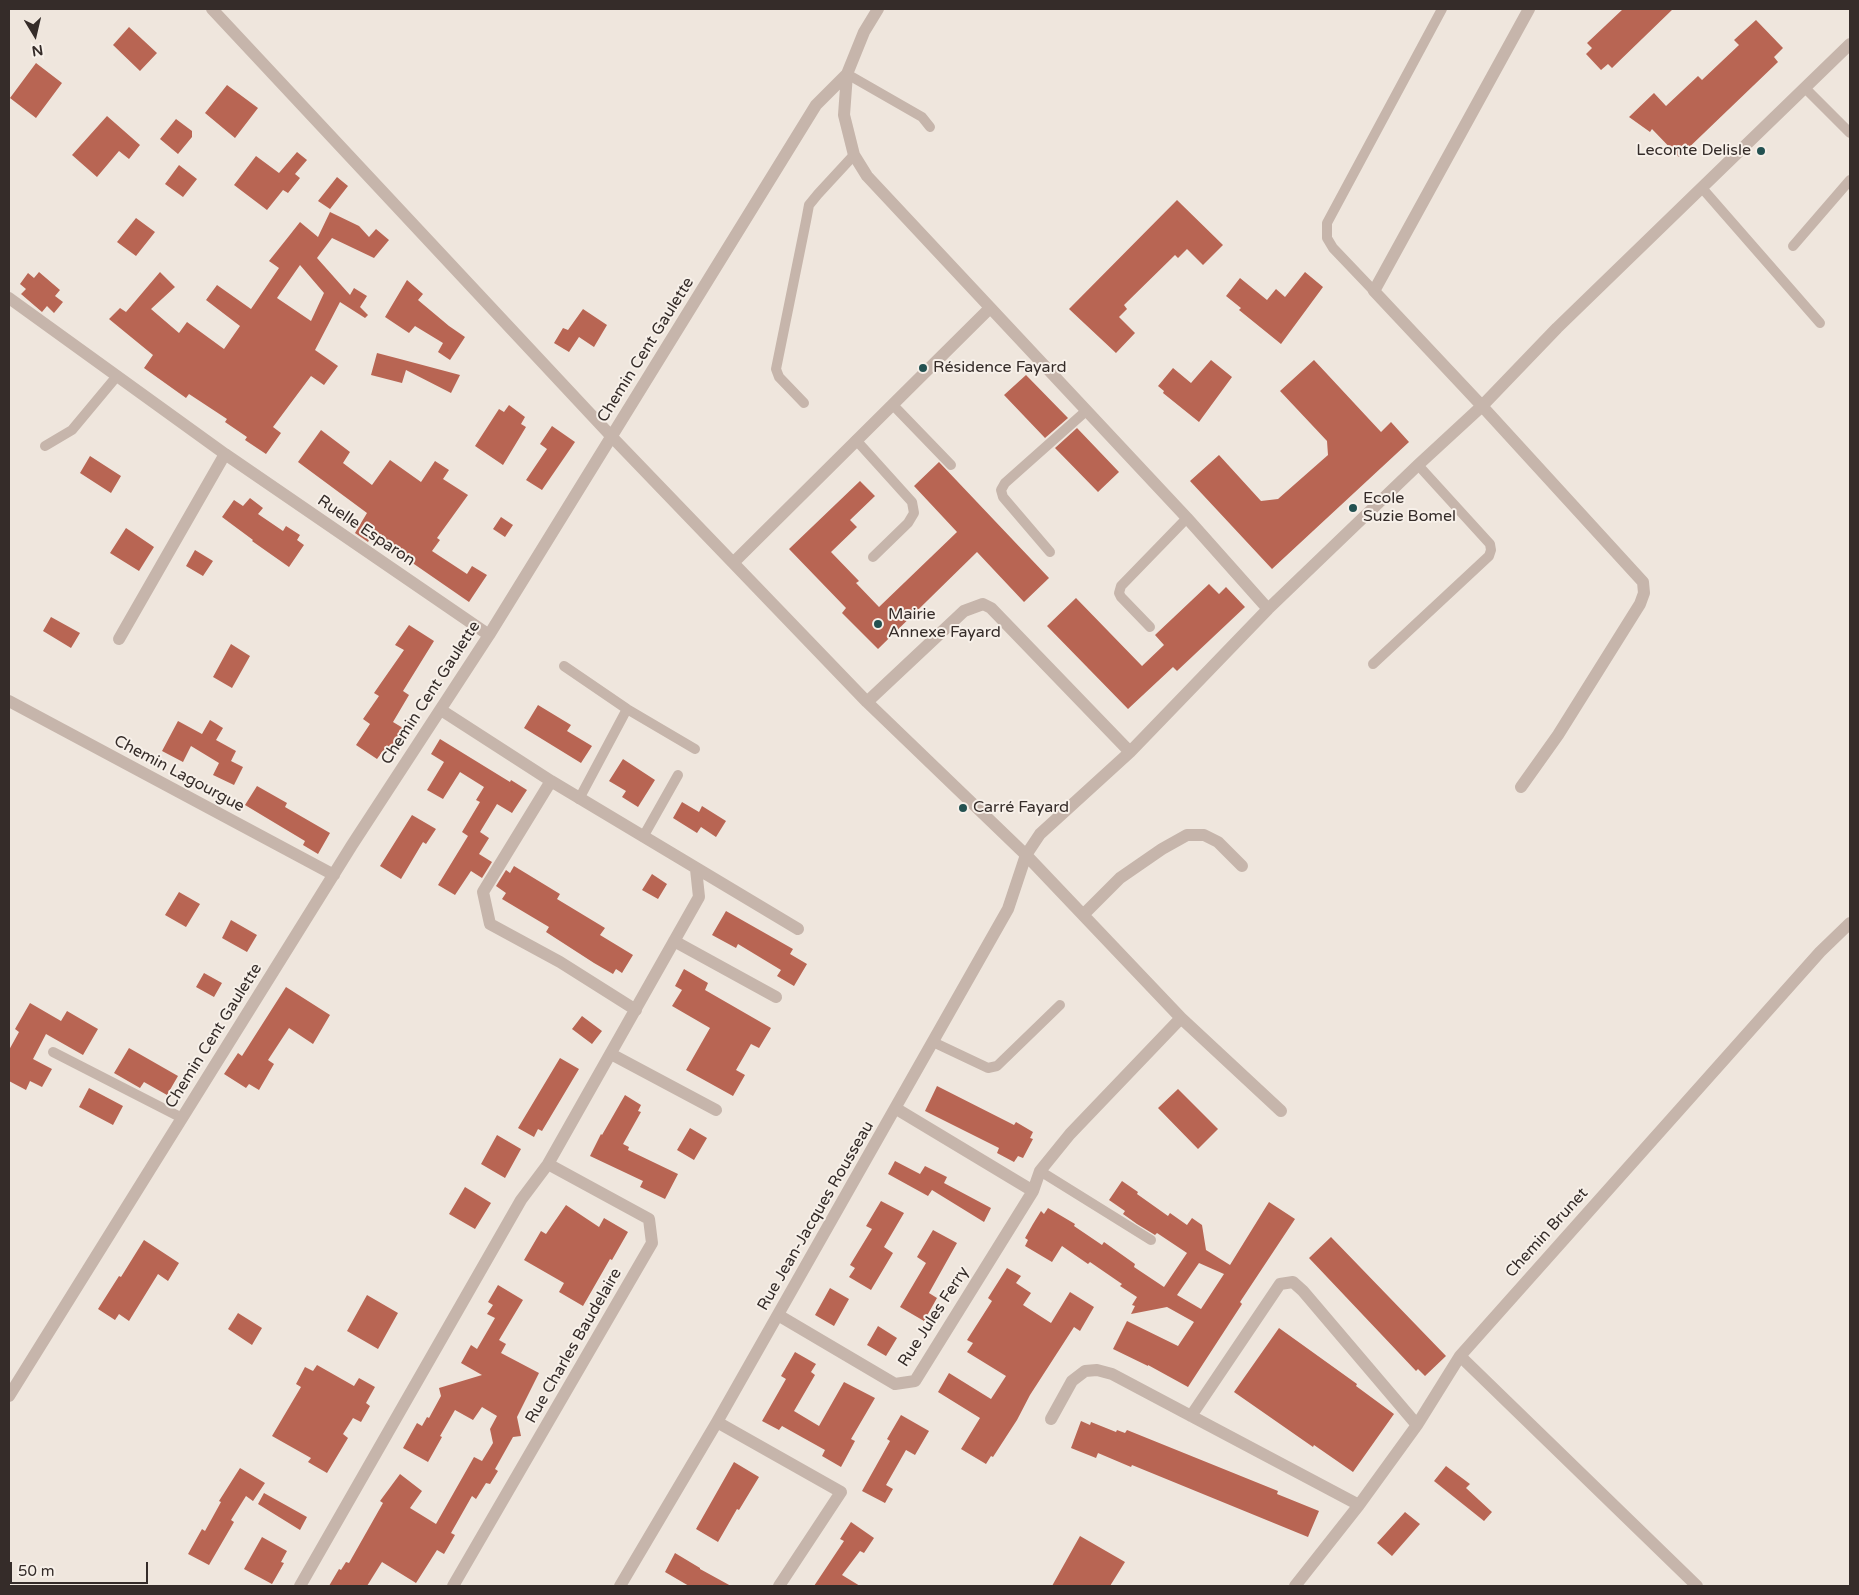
<!DOCTYPE html>
<meta charset="utf-8">
<style>
body{margin:0}
#map{position:relative;width:1859px;height:1595px;overflow:hidden;background:#efe6dd;font-family:"Varela Round",sans-serif}
canvas{display:block}
.frame{position:absolute;inset:0;border:10px solid #352c29;pointer-events:none}
.north{position:absolute;left:10px;top:10px;width:50px;height:50px;-webkit-text-stroke:4px #f7f0e9;paint-order:stroke;rotate:171deg;font-size:14px;font-weight:700;line-height:20px;text-align:center;color:#352c29}
.north::after{content:'';display:block;margin:auto;width:18px;height:22px;background:#352c29;clip-path:polygon(50% 0,100% 100%,50% 72%,0 100%)}
.scale{position:absolute;left:10px;top:1562px;width:138px;height:22px;box-sizing:border-box;border:2px solid #352c29;border-top:0;padding-left:6px;font-size:15px;line-height:18px;white-space:nowrap;color:#352c29;-webkit-text-stroke:4px #f7f0e9;paint-order:stroke}
</style>
<div id="map">
<canvas width="1859" height="1595"></canvas>
<div class="frame"></div>
<div class="north">N</div>
<div class="scale">50 m</div>
</div>
<script>
const context = document.querySelector('canvas').getContext('2d');
context.lineJoin = 'round';
function fillPath(path, color) {
  context.fillStyle = color;
  context.fill(path, 'evenodd');
}
function toPath(rows) {
  const path = new Path2D();
  for (const r of rows) {
    path.moveTo(r[0], r[1]);
    for (let i = 2; i < r.length; i += 2) path.lineTo(r[i], r[i + 1]);
  }
  return path;
}
function stroke(path, color, width, dash) {
  context.strokeStyle = color;
  context.lineWidth = width;
  context.lineCap = dash ? 'butt' : 'round';
  context.setLineDash(dash || []);
  context.stroke(path);
}
function write(font, color, halo, rows, align = 'center') {
  context.font = font + ' "Varela Round",sans-serif';
  context.lineWidth = 4;
  context.setLineDash([]);
  context.textBaseline = 'middle';
  context.strokeStyle = halo;
  context.fillStyle = color;
  for (const [text, x, y, turn = 0] of rows) {
    context.save();
    context.translate(x, y);
    context.rotate((+turn || 0) * Math.PI / 180);
    context.textAlign = isNaN(turn) ? turn : align;
    if (halo) context.strokeText(text, 0, 0);
    context.fillText(text, 0, 0);
    context.restore();
  }
}
fillPath(toPath([
 [1623,9,1673,9,1612,68,1608,64,1601,70,1586,54,1592,48,1587,43],
 [1756,20,1783,48,1774,57,1778,62,1679,157,1652,129,1650,132,1629,117,1654,93,1666,106,1698,76,1702,80,1739,45,1734,40],
 [129,27,157,53,140,71,113,45],
 [36,63,62,83,36,118,10,98],
 [227,85,258,108,235,138,205,113],
 [107,116,140,145,129,159,119,151,97,177,72,155],
 [176,119,192,131,192,137,178,154,160,139],
 [297,152,307,160,295,174,300,178,288,193,283,190,267,210,234,185,256,156,279,173],
 [179,165,197,179,183,197,165,184],
 [337,177,348,186,330,209,318,201],
 [1177,200,1223,245,1203,265,1187,249,1178,258,1175,255,1124,305,1127,309,1119,317,1135,333,1116,353,1069,309],
 [330,212,359,226,369,237,376,229,389,240,374,258,332,238,317,258,350,295,354,288,367,296,360,307,368,315,365,318,340,302,315,350,338,366,324,385,311,376,273,427,281,433,266,454,245,440,247,437,225,422,227,419,189,394,186,398,144,368,153,355,109,319,120,308,126,312,160,272,175,287,151,309,179,333,187,322,224,349,240,326,206,300,217,285,251,309,279,268,269,261,289,236,300,222,318,237],
 [300,265,324,293,311,321,277,298],
 [136,218,155,232,136,256,117,242],
 [39,272,60,290,55,296,63,302,54,313,47,306,42,312,21,294,26,289,20,284,28,273,34,278],
 [1305,272,1323,287,1281,344,1239,310,1241,308,1226,296,1240,278,1267,300,1276,289,1285,297],
 [407,280,423,294,418,300,449,326,465,337,450,360,438,352,443,343,415,326,409,333,385,317],
 [583,309,607,325,594,347,579,337,569,352,554,343,563,328,568,330],
 [377,353,400,359,460,375,451,393,406,370,402,383,371,375],
 [1211,360,1232,377,1199,422,1163,393,1164,391,1158,386,1173,368,1191,383],
 [1314,360,1381,432,1391,422,1409,442,1272,569,1190,481,1219,455,1261,501,1278,499,1328,455,1327,441,1280,391],
 [1026,375,1068,418,1045,438,1004,395],
 [509,405,525,417,521,424,526,427,503,465,475,446,499,409,504,412],
 [552,426,575,442,542,490,526,480,547,449,540,444],
 [1077,428,1119,472,1098,492,1055,448],
 [321,430,350,452,343,463,372,485,390,460,421,482,435,461,449,470,443,479,468,495,437,538,440,540,432,551,467,574,472,566,487,575,469,602,372,535,368,542,355,533,367,513,298,462],
 [90,456,121,476,111,493,80,473],
 [939,462,1049,578,1024,602,977,552,878,649,842,613,846,608,789,549,860,481,875,496,850,520,857,527,831,552,859,581,856,583,879,607,957,532,914,486],
 [250,498,263,508,258,514,283,531,286,526,300,535,297,540,304,545,289,567,252,541,253,540,222,517,234,500,243,506],
 [501,517,513,525,505,537,493,529],
 [126,528,154,547,139,571,110,553],
 [195,550,213,561,203,576,186,566],
 [1209,584,1219,594,1226,587,1245,607,1177,671,1173,667,1128,709,1047,626,1076,598,1142,666,1164,645,1155,635],
 [51,617,80,633,71,648,43,631],
 [409,625,434,641,403,691,409,695,393,722,403,728,387,753,383,751,377,759,356,745,370,724,363,719,379,696,374,693,404,650,395,645],
 [231,644,250,656,232,688,213,677],
 [538,705,571,725,567,731,592,746,581,763,524,728],
 [210,720,223,728,216,740,236,751,231,761,243,767,234,785,213,775,219,763,191,746,183,762,162,751,178,721,202,734],
 [440,739,510,782,511,780,527,790,512,813,497,804,480,832,489,838,479,854,492,862,482,878,471,871,455,895,438,885,468,836,462,832,480,802,476,800,484,787,460,772,443,799,427,790,444,762,431,754],
 [623,759,655,780,638,807,622,797,626,791,609,781],
 [257,786,287,803,285,807,330,833,318,854,303,845,305,841,245,805],
 [682,802,699,812,702,806,726,821,716,837,701,827,697,833,673,818],
 [412,815,436,829,426,844,423,842,401,879,380,866],
 [514,866,560,894,557,899,605,928,600,935,633,955,622,973,616,969,613,974,594,963,546,932,549,927,502,899,506,893,496,886,506,870,510,873],
 [652,874,667,884,658,899,642,890],
 [179,892,200,904,186,927,165,915],
 [726,911,793,949,790,954,807,964,794,986,777,976,781,970,738,944,736,948,712,935],
 [231,920,257,935,247,952,222,938],
 [684,969,708,983,705,990,771,1028,759,1048,751,1044,736,1070,745,1075,733,1096,686,1070,710,1028,672,1006,682,990,675,986],
 [204,973,222,983,214,997,196,987],
 [286,987,330,1015,313,1044,289,1028,268,1060,274,1064,259,1090,249,1084,246,1088,224,1074,238,1053,242,1056],
 [30,1003,61,1021,67,1011,98,1029,83,1055,46,1034,33,1059,52,1069,42,1087,30,1081,26,1090,9,1081,9,1050,19,1032,15,1029],
 [582,1016,602,1031,592,1044,572,1029],
 [129,1048,178,1076,167,1095,144,1082,140,1088,114,1073],
 [560,1058,579,1069,542,1131,538,1129,534,1137,518,1128],
 [937,1086,1014,1125,1016,1122,1033,1132,1030,1138,1033,1139,1023,1158,1018,1156,1014,1162,997,1153,999,1148,925,1111],
 [89,1088,123,1106,113,1125,79,1107],
 [1178,1089,1218,1129,1198,1149,1158,1108],
 [625,1095,641,1105,638,1111,641,1112,623,1144,629,1147,628,1150,678,1174,665,1199,640,1187,643,1181,590,1156,601,1134,602,1135],
 [690,1128,707,1138,694,1160,677,1150],
 [497,1135,521,1149,505,1178,481,1164],
 [895,1161,920,1174,925,1166,947,1177,944,1183,991,1208,984,1222,932,1190,928,1196,888,1174],
 [1122,1181,1138,1192,1137,1194,1168,1216,1170,1213,1187,1225,1192,1218,1202,1225,1206,1250,1230,1265,1269,1202,1295,1219,1240,1302,1242,1304,1188,1387,1148,1365,1148,1366,1113,1349,1127,1321,1178,1346,1194,1322,1167,1307,1131,1314,1135,1306,1132,1305,1137,1297,1120,1286,1122,1284,1090,1262,1088,1264,1062,1246,1052,1262,1025,1246,1028,1240,1025,1238,1033,1224,1041,1211,1044,1214,1048,1208,1075,1224,1074,1226,1102,1245,1104,1242,1135,1264,1134,1267,1164,1287,1187,1253,1157,1233,1155,1235,1137,1224,1123,1214,1125,1211,1109,1200],
 [1199,1263,1224,1274,1201,1309,1177,1295],
 [465,1187,491,1203,475,1229,449,1214],
 [881,1201,904,1213,884,1247,893,1253,871,1290,849,1277,855,1268,850,1265,872,1229,866,1226],
 [566,1205,599,1227,604,1218,628,1232,612,1260,610,1259,583,1306,559,1292,564,1283,524,1260,541,1231,546,1234],
 [933,1230,957,1243,929,1293,937,1298,924,1321,900,1307,926,1263,917,1257],
 [1331,1237,1446,1356,1425,1376,1418,1369,1416,1371,1309,1258],
 [144,1240,179,1263,168,1281,158,1274,129,1321,119,1314,115,1320,98,1309,119,1276,121,1277],
 [1007,1268,1021,1276,1016,1283,1031,1293,1023,1305,1051,1323,1070,1292,1094,1307,1080,1331,1074,1327,1030,1395,1017,1420,993,1457,991,1456,986,1464,961,1449,980,1418,938,1392,949,1373,991,1399,1006,1376,967,1352,973,1343,967,1340,992,1301,988,1298],
 [498,1285,523,1300,499,1340,506,1344,501,1353,539,1373,517,1417,521,1436,513,1437,495,1469,498,1471,490,1484,486,1483,476,1499,472,1496,451,1533,455,1535,444,1554,437,1550,416,1583,382,1562,367,1586,329,1586,339,1569,341,1570,346,1562,349,1563,383,1503,380,1501,400,1474,422,1491,410,1508,436,1524,474,1457,482,1461,493,1443,490,1429,497,1416,482,1407,473,1420,455,1410,440,1436,442,1437,428,1462,403,1448,417,1423,422,1426,427,1417,429,1418,441,1396,439,1388,482,1375,461,1363,471,1345,477,1349,495,1318,487,1314,493,1305,488,1302],
 [830,1288,849,1299,834,1326,815,1315],
 [367,1295,398,1313,378,1349,347,1331],
 [238,1313,262,1328,252,1345,228,1329],
 [878,1326,897,1338,886,1356,867,1345],
 [1279,1328,1357,1384,1356,1386,1394,1414,1353,1472,1314,1445,1313,1447,1234,1392],
 [795,1352,816,1364,811,1372,815,1375,794,1411,819,1426,844,1382,875,1398,851,1439,855,1441,841,1467,822,1456,825,1450,782,1426,779,1430,762,1421,786,1379,781,1376],
 [317,1365,354,1386,359,1378,375,1387,366,1403,370,1406,361,1422,353,1418,343,1434,348,1438,327,1473,308,1462,311,1458,272,1436,301,1387,296,1384,305,1367,313,1371],
 [901,1415,929,1431,915,1455,906,1450,886,1485,893,1489,885,1503,862,1491,890,1441,887,1439],
 [1081,1421,1090,1425,1091,1422,1116,1432,1117,1430,1125,1433,1127,1430,1278,1491,1277,1494,1319,1511,1308,1537,1132,1465,1131,1467,1098,1453,1096,1458,1071,1448],
 [734,1462,759,1477,739,1510,737,1509,718,1542,696,1529],
 [1446,1466,1470,1484,1466,1488,1492,1512,1484,1521,1434,1481],
 [240,1468,265,1483,253,1501,246,1496,231,1520,234,1522,209,1565,188,1554,202,1529,205,1531,221,1502,219,1501],
 [264,1493,307,1517,300,1530,258,1504],
 [1405,1512,1420,1524,1392,1556,1377,1543],
 [851,1522,874,1538,864,1553,860,1551,842,1575,860,1586,814,1586,844,1541,840,1539],
 [1080,1536,1125,1562,1110,1586,1052,1586],
 [262,1537,287,1551,281,1562,284,1563,272,1584,244,1569],
 [675,1553,700,1568,700,1569,731,1586,689,1586,665,1572]
]), '#b86553');
stroke(toPath([
 [847,74,922,117,930,127],
 [1805,88,1850,133],
 [1702,188,1820,323],
 [1793,246,1850,180],
 [1374,291,1333,248,1327,238,1327,223,1442,9],
 [804,403,779,377,776,369,806,221,809,205,818,194,854,155],
 [893,405,951,465],
 [856,440,912,502,914,513,908,523,873,557],
 [45,446,72,430,117,376],
 [1050,552,1003,497,1001,490,1005,483,1086,411],
 [1150,627,1121,597,1119,593,1121,586,1187,518],
 [1373,664,1489,556,1491,550,1490,544,1418,465],
 [564,666,627,709,695,749],
 [579,799,627,709],
 [643,837,678,775],
 [933,1042,988,1068,997,1066,1060,1005],
 [53,1052,182,1118],
 [1040,1171,1151,1240]
]), '#c6b5ab', 10);
stroke(toPath([
 [212,9,612,437,867,702,1026,855,1181,1018,1281,1111],
 [847,74,844,115,854,155,867,176,1187,518,1268,609],
 [9,298,225,454,489,635],
 [734,562,990,308],
 [119,639,225,454],
 [9,701,334,875],
 [867,702,964,611,983,604,991,608,1130,752],
 [441,710,551,781,798,929],
 [551,781,483,892,490,924,560,962,636,1010],
 [1521,787,1558,735,1640,604,1644,593,1643,582,1482,406,1374,291,1529,9],
 [1083,915,1120,878,1162,849,1187,835,1204,835,1218,842,1242,866],
 [674,941,776,997],
 [611,1054,716,1110],
 [1033,1191,1040,1171,1070,1134,1181,1018],
 [778,1315,895,1384,915,1381,1033,1191,895,1108],
 [1460,1356,1697,1586],
 [9,1396,352,845,489,635,816,105,847,74,864,32,878,9],
 [1191,1416,1280,1284,1293,1282,1303,1291,1417,1425],
 [1051,1419,1072,1381,1085,1371,1097,1370,1112,1374,1359,1505],
 [717,1422,841,1492,779,1586],
 [300,1586,521,1200,548,1164,699,897,696,869],
 [453,1586,652,1243,649,1219,548,1164],
 [620,1586,717,1422,1008,909,1026,855,1040,834,1130,752,1268,609,1418,465,1482,406,1557,328,1850,44],
 [1295,1586,1359,1505,1417,1425,1460,1356,1820,952,1850,923]
]), '#c6b5ab', 12);
for (const [x, y, r, color] of [
 [1761,151,5,"#235151"],
 [923,368,5,"#235151"],
 [1353,508,5,"#235151"],
 [878,624,5,"#235151"],
 [963,808,5,"#235151"]
]) {
  const dot = new Path2D();
  dot.arc(x, y, r, 0, 2 * Math.PI);
  context.fillStyle = color;
  context.fill(dot);
  stroke(dot, '#f7f0e9', 2);
}
write('16px', '#352c29', '#f7f0e9', [
 ["Leconte Delisle",1751,151,"right"],
 ["Résidence Fayard",933,368],
 ["Ecole",1363,499],
 ["Suzie Bomel",1363,517],
 ["Mairie",888,615],
 ["Annexe Fayard",888,633],
 ["Carré Fayard",973,808]
], 'left');
write('16px', '#352c29', '#f7f0e9', [
 ["Chemin Cent Gaulette",646,350,-58],
 ["Ruelle Esparon",366,531,34],
 ["Chemin Cent Gaulette",431,693,-57],
 ["Chemin Lagourgue",179,774,28],
 ["Chemin Cent Gaulette",214,1036,-58],
 ["Rue Jean-Jacques Rousseau",816,1216,-60],
 ["Chemin Brunet",1547,1233,-48],
 ["Rue Jules Ferry",934,1317,-57],
 ["Rue Charles Baudelaire",574,1346,-60]
]);
</script>
